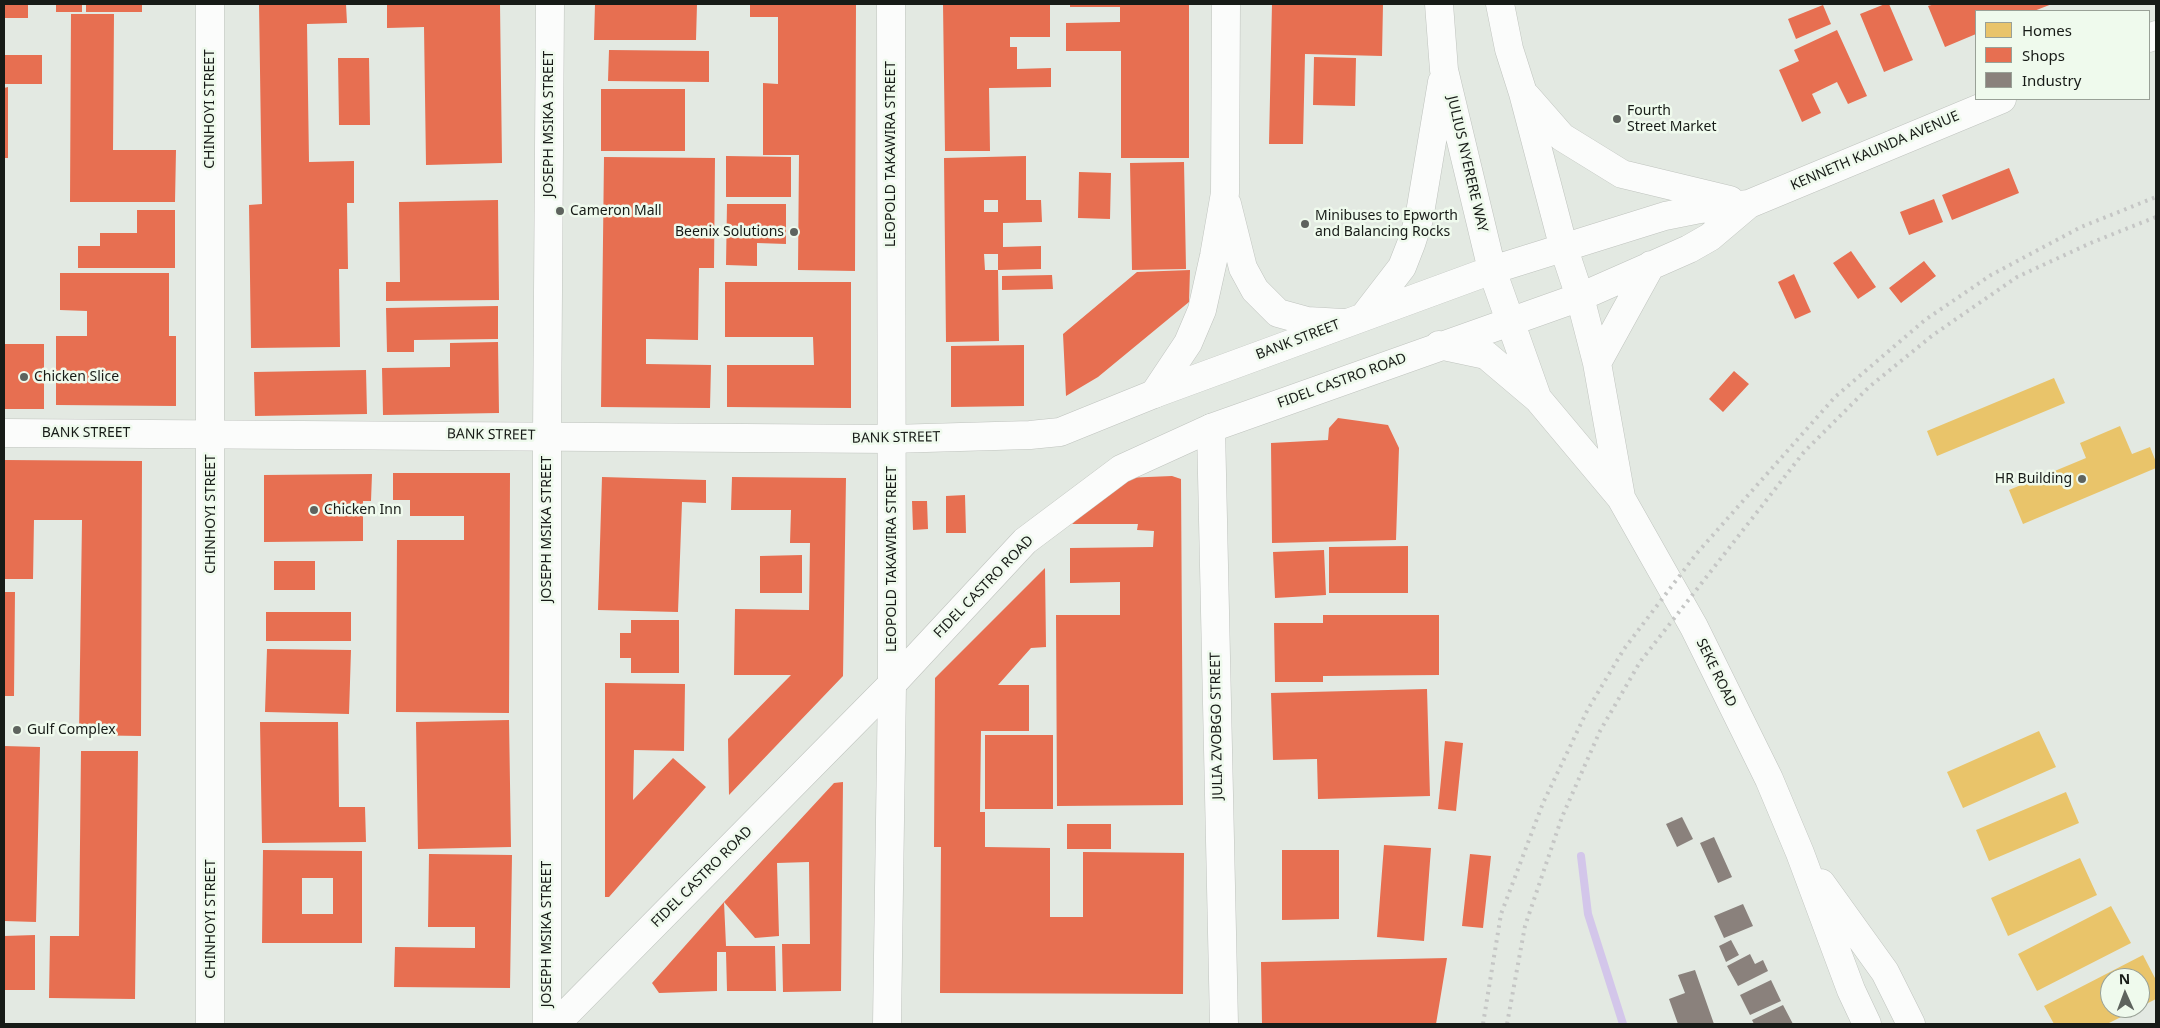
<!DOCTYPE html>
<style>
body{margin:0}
#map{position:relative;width:2160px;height:1028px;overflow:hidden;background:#e3e9e2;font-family:"Noto Sans",sans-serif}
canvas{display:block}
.frame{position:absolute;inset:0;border:5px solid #171b17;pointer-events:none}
.legend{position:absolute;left:1975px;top:10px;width:175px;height:90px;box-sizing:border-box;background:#effaed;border:1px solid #99a197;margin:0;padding:6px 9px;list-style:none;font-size:15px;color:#171b17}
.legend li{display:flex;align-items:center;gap:10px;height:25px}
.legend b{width:25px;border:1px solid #99a197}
.north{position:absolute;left:2100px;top:968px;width:50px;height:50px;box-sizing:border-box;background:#effaed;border:1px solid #99a197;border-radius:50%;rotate:358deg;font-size:14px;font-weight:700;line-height:20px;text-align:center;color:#171b17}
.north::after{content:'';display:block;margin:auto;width:18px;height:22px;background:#5e635e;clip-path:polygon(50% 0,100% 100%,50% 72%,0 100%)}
</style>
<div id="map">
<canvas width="2160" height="1028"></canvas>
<div class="frame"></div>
<ul class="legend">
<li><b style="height:14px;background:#e9c46a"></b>Homes</li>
<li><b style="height:14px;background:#e76f51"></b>Shops</li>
<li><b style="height:14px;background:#8a817c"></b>Industry</li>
</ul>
<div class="north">N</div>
</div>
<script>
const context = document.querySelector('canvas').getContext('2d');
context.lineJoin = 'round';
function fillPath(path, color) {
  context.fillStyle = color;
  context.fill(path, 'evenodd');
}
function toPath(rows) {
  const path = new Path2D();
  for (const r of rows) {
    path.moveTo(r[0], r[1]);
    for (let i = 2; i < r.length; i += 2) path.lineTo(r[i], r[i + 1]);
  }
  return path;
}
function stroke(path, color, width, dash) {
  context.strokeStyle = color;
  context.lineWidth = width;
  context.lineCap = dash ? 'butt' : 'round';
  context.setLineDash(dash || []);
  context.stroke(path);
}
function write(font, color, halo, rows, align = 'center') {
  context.font = font + ' "Noto Sans",sans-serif';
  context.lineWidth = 5;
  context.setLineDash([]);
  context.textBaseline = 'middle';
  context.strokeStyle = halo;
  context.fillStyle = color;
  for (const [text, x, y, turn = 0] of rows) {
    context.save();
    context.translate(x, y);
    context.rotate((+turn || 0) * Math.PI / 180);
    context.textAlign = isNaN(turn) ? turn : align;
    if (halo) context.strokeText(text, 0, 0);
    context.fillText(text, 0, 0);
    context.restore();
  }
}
fillPath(toPath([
 [2054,378,2065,403,1937,456,1927,431],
 [2120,426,2132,454,2150,447,2156,462,2156,468,2023,524,2009,490,2086,458,2080,443],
 [2039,731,2056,767,1963,808,1947,772],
 [2066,792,2079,823,1989,861,1976,830],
 [2080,858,2097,895,2008,936,1991,898],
 [2111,906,2131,943,2037,991,2018,954],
 [2143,955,2156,980,2156,999,2140,1007,2140,978,2110,978,2110,1008,2139,1008,2107,1024,2054,1024,2044,1006]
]), '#e9c46a');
fillPath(toPath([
 [4,4,28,4,28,18,4,18],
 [56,4,82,4,82,12,56,12],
 [86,4,142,4,142,12,86,12],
 [259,4,346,4,347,23,307,24,309,162,354,161,354,203,347,203,348,269,339,269,340,347,251,348,249,205,262,204],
 [387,4,500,4,502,163,426,165,424,27,387,28],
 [595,4,697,4,696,40,594,40],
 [750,4,856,4,855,271,798,270,799,155,763,155,763,83,778,84,778,17,750,17],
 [943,4,1050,4,1050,37,1010,37,1010,47,1017,47,1017,69,1051,68,1051,87,989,88,990,151,945,151],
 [1070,4,1189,4,1189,158,1121,158,1121,51,1066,51,1066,23,1120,22,1120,7,1070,7],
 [1272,4,1383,4,1382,56,1305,54,1303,144,1269,144],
 [1885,4,1889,4,1913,60,1884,72,1860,14],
 [1935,4,2052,4,2034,11,1976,11,1976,34,1945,47,1928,6],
 [1823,5,1831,24,1796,39,1788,19],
 [71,14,114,14,113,150,176,150,175,202,70,202],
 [1837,30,1867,96,1848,104,1837,82,1812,94,1821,113,1802,122,1779,70,1799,61,1794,50],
 [609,50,709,51,709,82,608,81],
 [4,55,42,55,42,84,4,84],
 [1314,57,1356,58,1355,106,1313,105],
 [338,58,369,58,370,125,339,125],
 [8,87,8,158,4,158,4,88],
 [601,89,685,89,685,151,601,151],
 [726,156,791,157,791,197,726,197],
 [1026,156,1026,200,1041,200,1042,222,1003,223,1003,247,1041,246,1041,269,998,270,998,254,984,254,985,270,998,270,999,341,946,342,944,158],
 [984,200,998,200,998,212,984,212],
 [604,157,715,158,714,268,699,268,698,340,646,339,646,364,711,365,710,408,601,407],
 [1184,162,1186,269,1132,270,1130,163],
 [2009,168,2019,193,1952,220,1942,195],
 [1079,172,1111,173,1110,219,1078,218],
 [1934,199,1943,222,1909,235,1900,212],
 [498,200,499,300,386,301,386,282,400,282,399,202],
 [727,204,786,204,786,244,757,243,757,266,726,265],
 [137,210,175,210,175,268,78,268,78,246,100,246,100,233,137,233],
 [1851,251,1876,287,1858,299,1833,263],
 [1924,261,1936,276,1901,303,1889,288],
 [1190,270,1189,302,1098,377,1066,396,1063,334,1137,272],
 [60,273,169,273,169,336,176,336,176,406,56,405,56,336,87,336,87,311,60,310],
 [1794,274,1811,312,1795,319,1778,282],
 [1052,275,1053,289,1002,290,1002,276],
 [725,282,851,282,851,408,727,407,727,365,814,365,813,337,725,337],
 [498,306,498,339,414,340,414,352,387,352,386,308],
 [498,342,499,413,383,415,382,368,450,367,450,343],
 [4,344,44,344,44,409,4,409],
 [1024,345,1024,406,951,407,951,346],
 [366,370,367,414,255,416,254,372],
 [1734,371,1749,384,1723,412,1709,399],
 [1338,418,1388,425,1399,448,1396,540,1272,543,1271,443,1328,440,1329,428],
 [4,460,142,461,141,736,79,735,82,520,34,520,33,579,4,579],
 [393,473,510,473,509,713,396,712,397,540,464,540,464,516,410,516,410,500,393,500],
 [372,474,371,501,363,501,363,541,264,542,264,475],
 [1172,476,1181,479,1183,805,1057,806,1056,615,1120,615,1120,582,1070,583,1070,548,1153,547,1154,531,1137,530,1138,524,1072,524,1124,478],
 [602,477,706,480,706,503,682,502,678,612,598,610],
 [732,477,846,478,843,676,729,795,728,739,791,675,734,675,735,609,809,610,810,543,790,543,791,510,731,510],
 [965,495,966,533,946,533,946,496],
 [912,501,927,501,928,529,913,530],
 [1408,546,1408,593,1329,593,1329,547],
 [1324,550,1326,595,1275,598,1273,552],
 [802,555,802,593,760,593,760,556],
 [274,561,315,561,315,590,274,590],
 [1045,568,1046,647,1031,648,998,685,1029,685,1029,731,981,731,980,812,985,812,985,847,1050,848,1050,917,1083,917,1083,852,1184,853,1183,994,940,993,941,847,934,847,935,678],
 [4,592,15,592,14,696,4,696],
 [266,612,351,612,351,641,266,641],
 [1323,615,1439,615,1439,675,1323,676,1323,682,1275,682,1274,623,1323,623],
 [631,620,679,620,679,673,631,673,631,658,620,658,620,633,631,633],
 [267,649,351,650,349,714,265,712],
 [605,683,685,684,684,751,634,750,633,800,673,758,706,787,609,897,605,897],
 [1427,689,1430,796,1318,799,1317,759,1273,760,1271,693],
 [509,720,511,847,418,849,416,722],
 [260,722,338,722,339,807,365,807,366,842,262,843],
 [985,735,1053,735,1053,809,985,809],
 [1445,741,1463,743,1456,811,1438,809],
 [4,746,40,747,36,922,4,921],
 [81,751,138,751,135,999,49,998,50,936,79,936],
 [843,782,841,991,783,992,782,944,810,944,809,862,777,863,779,936,755,938,724,902,834,783],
 [1067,824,1111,824,1111,849,1067,849],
 [1384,845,1431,848,1424,941,1377,937],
 [263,850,362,851,362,943,262,943],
 [302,878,333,878,333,914,302,914],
 [1282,850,1339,850,1339,919,1282,920],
 [429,854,512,855,510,988,394,987,395,947,475,948,475,927,428,927],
 [1470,854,1491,856,1483,928,1462,926],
 [724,902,726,946,775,946,776,991,727,991,726,952,717,952,717,991,659,993,652,983],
 [35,935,35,990,4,990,4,936],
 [1447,958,1436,1024,1262,1024,1261,962]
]), '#e76f51');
fillPath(toPath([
 [1682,817,1693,839,1677,847,1666,824],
 [1714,837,1732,877,1718,883,1700,843],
 [1743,904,1753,926,1724,938,1714,916],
 [1731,940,1739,955,1726,962,1719,946],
 [1750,954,1755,964,1763,960,1768,971,1738,986,1727,966],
 [1695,970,1714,1024,1678,1024,1669,999,1685,993,1678,975],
 [1771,980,1781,1001,1750,1015,1740,995],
 [1783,1005,1793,1024,1754,1024,1752,1020]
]), '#8a817c');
stroke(toPath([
 [1581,856,1588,914,1623,1024]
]), '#d3c6ea', 8);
const minor = toPath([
 [210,4,210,1024],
 [1227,204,1243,268,1255,290,1278,313,1307,321,1343,323],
 [1154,394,1188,343,1202,310,1214,256,1225,193,1226,4],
 [1211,428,1224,1024],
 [547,1024,547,436,550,4],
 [887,1024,892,684,891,4]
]);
const major = toPath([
 [1439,4,1444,70,1492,270,1537,397],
 [1500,4,1509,49,1523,93,1564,249,1580,297,1597,363,1621,497],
 [2149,38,2156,35],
 [1527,97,1562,137,1622,174,1730,200],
 [1365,315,1402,267,1411,244,1419,219,1442,82],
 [1439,345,1486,355,1538,399,1621,498,1694,627,1769,779,1800,853,1851,990,1867,1024],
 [1597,363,1651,265],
 [4,433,891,439,1030,435,1060,432,1154,394,1492,270,1665,216,1700,209,1749,204,2002,99],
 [1821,883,1885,972,1911,1024],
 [556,1024,892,684,1025,541,1121,469,1211,428,1580,297,1689,249,1710,237,1749,204]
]);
stroke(minor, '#bfc3be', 29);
stroke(major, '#bfc3be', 29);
stroke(minor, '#fbfcfb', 28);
stroke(major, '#fbfcfb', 28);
stroke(toPath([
 [1483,1024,1501,914,1543,803,1588,709,1624,649,1697,553,1835,397,1925,320,1991,275,2081,227,2156,197],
 [1507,1024,1525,926,1562,817,1600,731,1640,662,1804,452,1869,387,1933,335,2017,277,2093,242,2156,217]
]), '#c5c6c5', 4, [2.5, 5]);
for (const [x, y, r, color] of [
 [1617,119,5,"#5e635e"],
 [560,211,5,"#5e635e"],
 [1305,224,5,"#5e635e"],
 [794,232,5,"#5e635e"],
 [24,377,5,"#5e635e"],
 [2082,479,5,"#5e635e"],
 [314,510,5,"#5e635e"],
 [17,730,5,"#5e635e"]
]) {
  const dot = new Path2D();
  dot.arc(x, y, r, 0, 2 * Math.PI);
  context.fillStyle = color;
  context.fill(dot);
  stroke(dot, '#effaed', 2);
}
write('14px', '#171b17', '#effaed', [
 ["CHINHOYI STREET",210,109,-90],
 ["JOSEPH MSIKA STREET",549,124,-90],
 ["KENNETH KAUNDA AVENUE",1875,151,-23],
 ["LEOPOLD TAKAWIRA STREET",891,154,-90],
 ["JULIUS NYERERE WAY",1467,164,77],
 ["BANK STREET",1298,340,-21],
 ["FIDEL CASTRO ROAD",1342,381,-20],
 ["BANK STREET",86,433],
 ["BANK STREET",491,435,1],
 ["BANK STREET",896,438,-1],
 ["CHINHOYI STREET",211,514,-90],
 ["JOSEPH MSIKA STREET",547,529,-90],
 ["LEOPOLD TAKAWIRA STREET",892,559,-90],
 ["FIDEL CASTRO ROAD",984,587,-46],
 ["SEKE ROAD",1716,673,64],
 ["JULIA ZVOBGO STREET",1217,726,-91],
 ["FIDEL CASTRO ROAD",702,877,-45],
 ["CHINHOYI STREET",211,919,-90],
 ["JOSEPH MSIKA STREET",547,934,-90]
]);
write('14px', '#171b17', '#effaed', [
 ["Fourth",1627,111],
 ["Street Market",1627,127],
 ["Cameron Mall",570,211],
 ["Minibuses to Epworth",1315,216],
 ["and Balancing Rocks",1315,232],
 ["Beenix Solutions",784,232,"right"],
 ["Chicken Slice",34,377],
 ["HR Building",2072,479,"right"],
 ["Chicken Inn",324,510],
 ["Gulf Complex",27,730]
], 'left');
</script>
